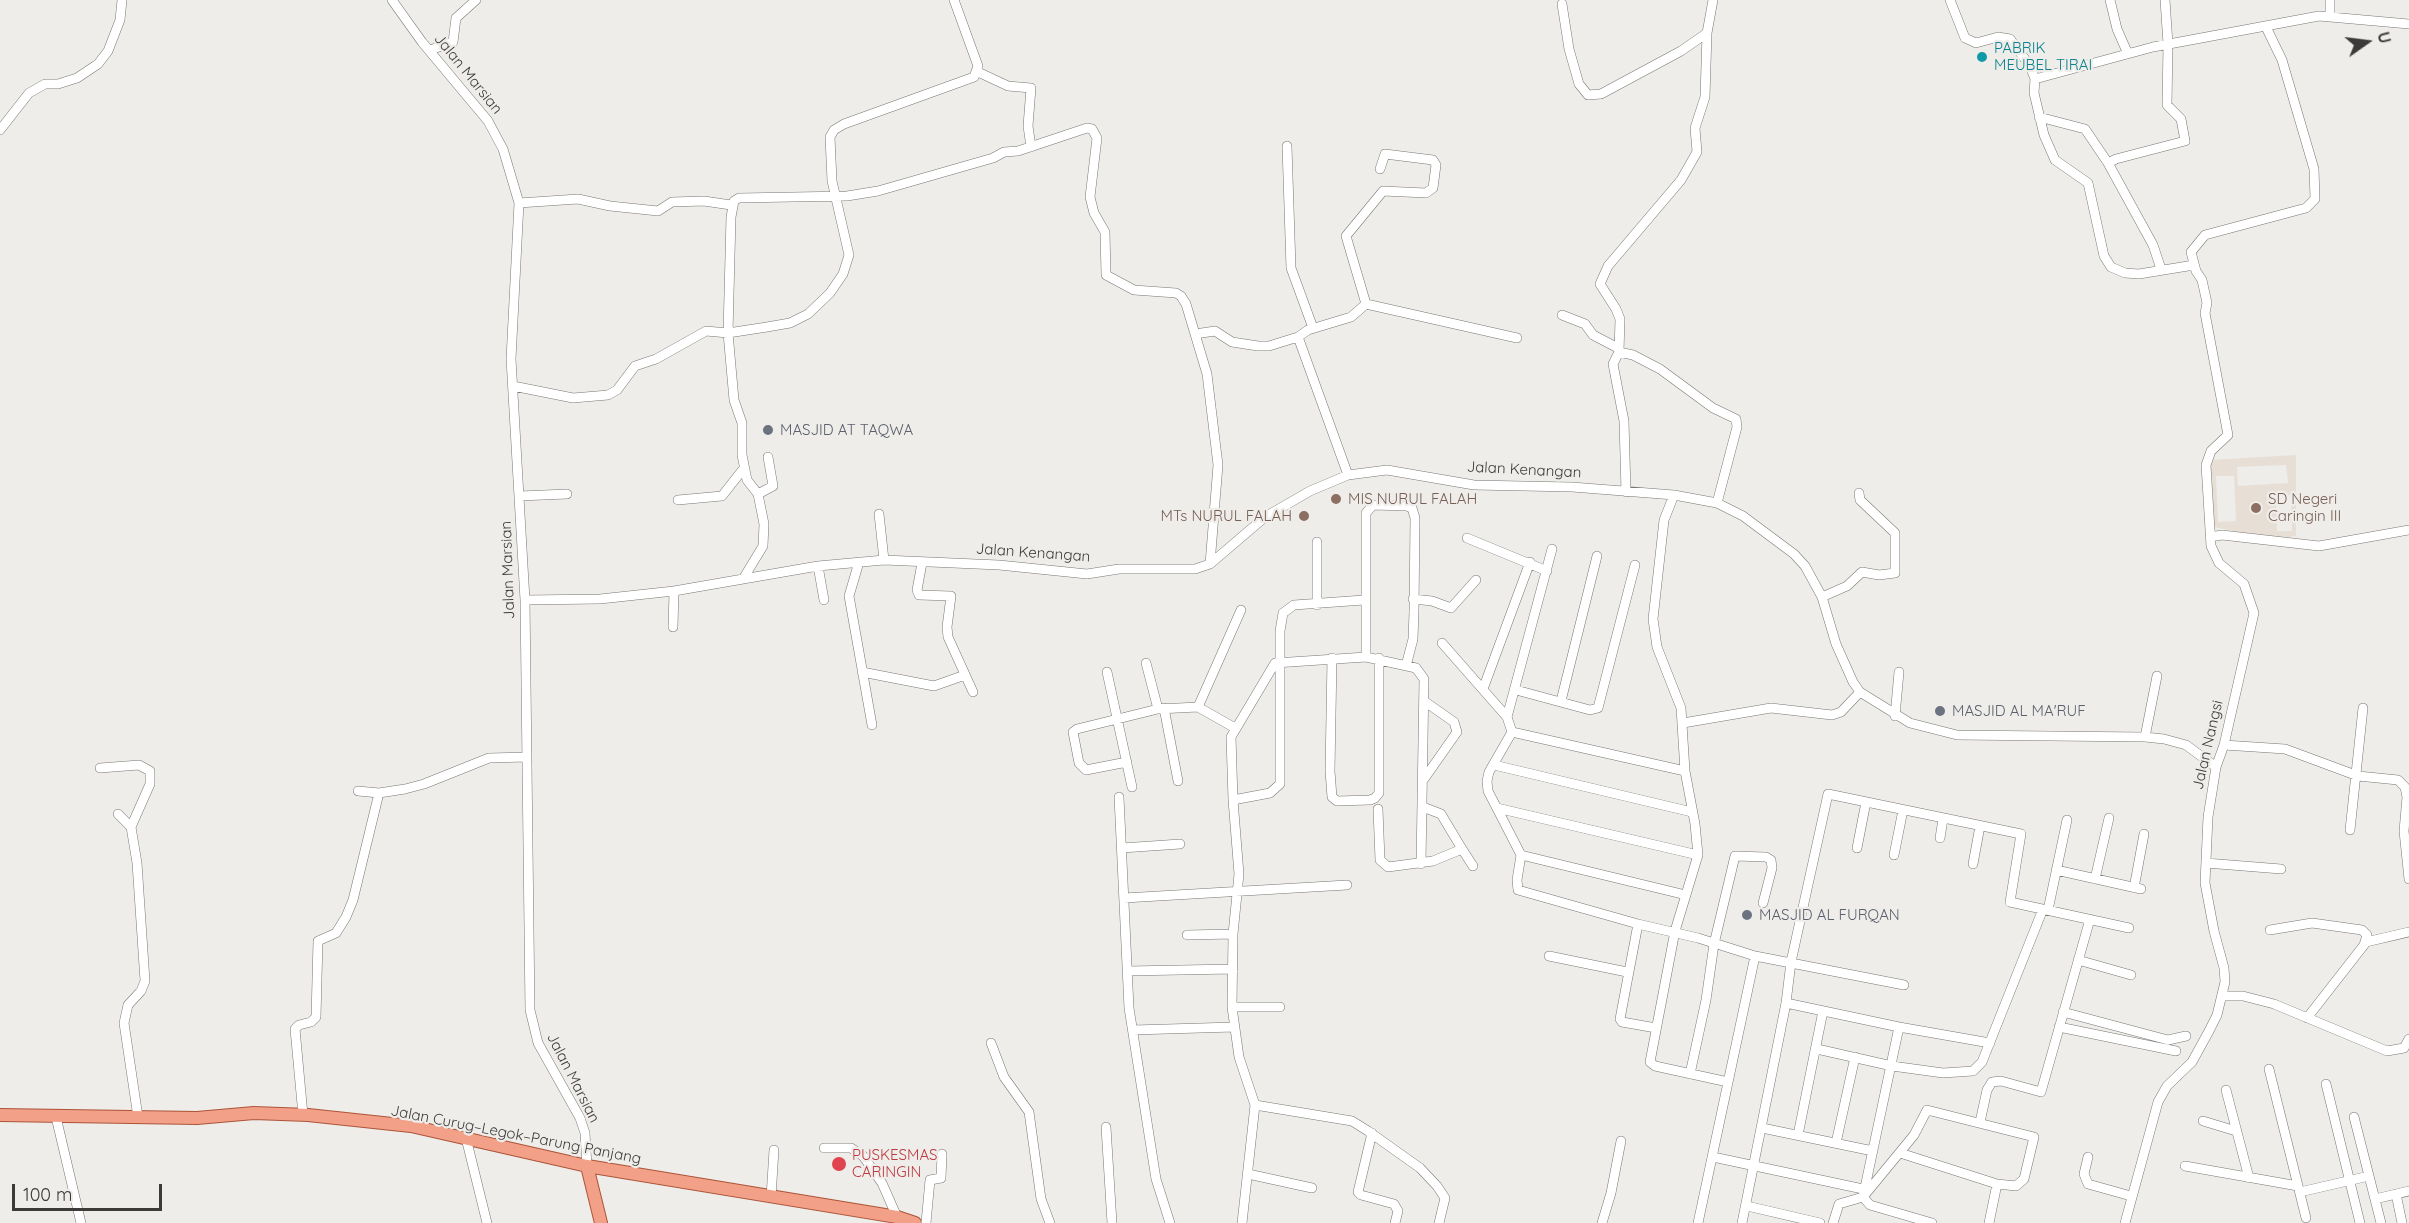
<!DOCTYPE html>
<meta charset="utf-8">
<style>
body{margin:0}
#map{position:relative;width:2409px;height:1223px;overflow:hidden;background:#efede9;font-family:Quicksand,sans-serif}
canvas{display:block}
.north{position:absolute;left:2337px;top:12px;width:60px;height:60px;-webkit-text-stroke:4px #efede9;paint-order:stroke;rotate:76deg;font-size:16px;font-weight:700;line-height:24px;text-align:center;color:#3c3b3a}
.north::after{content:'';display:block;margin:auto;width:21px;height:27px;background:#3c3b3a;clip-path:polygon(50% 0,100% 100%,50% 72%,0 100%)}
.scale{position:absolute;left:12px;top:1184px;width:150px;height:27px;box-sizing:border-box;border:3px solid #3c3b3a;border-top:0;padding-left:8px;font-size:18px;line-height:21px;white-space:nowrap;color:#3c3b3a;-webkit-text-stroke:4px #efede9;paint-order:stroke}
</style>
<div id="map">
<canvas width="2409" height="1223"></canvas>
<div class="north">U</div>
<div class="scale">100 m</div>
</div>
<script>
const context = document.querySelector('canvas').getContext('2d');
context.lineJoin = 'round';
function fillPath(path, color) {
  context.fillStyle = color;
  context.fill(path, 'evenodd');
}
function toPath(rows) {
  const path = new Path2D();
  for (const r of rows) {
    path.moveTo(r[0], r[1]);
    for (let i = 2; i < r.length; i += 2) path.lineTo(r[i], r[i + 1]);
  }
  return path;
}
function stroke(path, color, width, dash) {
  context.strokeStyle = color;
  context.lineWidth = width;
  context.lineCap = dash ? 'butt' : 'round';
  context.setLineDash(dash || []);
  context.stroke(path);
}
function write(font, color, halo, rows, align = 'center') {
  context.font = font + ' Quicksand,sans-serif';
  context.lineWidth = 4.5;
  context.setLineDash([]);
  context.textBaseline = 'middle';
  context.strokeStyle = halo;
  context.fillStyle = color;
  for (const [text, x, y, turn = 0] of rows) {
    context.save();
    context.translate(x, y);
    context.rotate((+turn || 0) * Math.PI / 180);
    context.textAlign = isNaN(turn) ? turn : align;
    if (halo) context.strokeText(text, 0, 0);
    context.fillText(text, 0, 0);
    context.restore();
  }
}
fillPath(toPath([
 [2296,455,2296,536,2272,539,2214,527,2210,487,2210,460],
 [2286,465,2288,483,2238,486,2237,467],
 [2216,476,2234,476,2236,521,2218,522],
 [2276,495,2291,495,2292,531,2277,531]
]), '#e7dfd6');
const minor = toPath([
 [392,0,422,42,488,121,503,149,519,203,511,359,525,600,530,1010,538,1043,580,1118,585,1133,587,1166],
 [1950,0,1965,38,1976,43,1998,37,2010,39,2030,66,2035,79,2034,93,2044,135,2055,160,2088,183,2104,256,2111,267,2125,273,2139,274,2194,265],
 [2110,0,2117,29,2128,54],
 [1562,4,1569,49,1579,84,1588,95,1601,94,1681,51,1707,33],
 [2330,16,2330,0],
 [430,50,453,42,456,18,476,0],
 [978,72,1008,86,1031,88,1028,126,1031,147],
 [2035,79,2153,47,2319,16,2409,24],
 [2039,117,2085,129,2108,163],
 [0,130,29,93,45,84,58,84,77,78,98,64,108,51,120,20,122,0],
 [1287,146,1291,268,1313,328],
 [519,203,578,199,610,206,658,211,672,202,704,201,731,205],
 [2161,269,2153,245,2108,163,2116,159,2185,141,2181,119,2167,105,2168,44,2165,0],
 [1366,304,1517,338],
 [1562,315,1585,324,1593,335,1618,348],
 [1195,334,1215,331,1232,342,1258,346,1269,346,1298,337],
 [1619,352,1633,355,1660,369,1713,408,1736,419,1737,427,1717,503],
 [513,386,573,398,608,395,617,390,635,366,656,359,706,331,728,333,767,327,790,323,808,314,830,293,843,274,849,255,832,181,830,137,834,130,844,124,974,77,978,66,954,0],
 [1348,475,1298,337,1308,330,1351,317,1366,304,1346,236,1383,191,1426,193,1433,188,1436,165,1433,160,1385,154,1380,169],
 [1626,492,1624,421,1613,364,1619,352,1620,319,1616,309,1600,284,1608,266,1681,180,1697,152,1695,128,1705,97,1707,33,1713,0],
 [758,494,773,486,768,457],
 [1674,495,1664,520,1653,619,1657,647,1681,708,1685,771,1695,824,1698,855],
 [520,496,567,494],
 [678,500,722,496,744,468],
 [879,514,884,560],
 [2210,537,2222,535,2319,546,2409,530],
 [1467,538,1547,571],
 [1317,542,1317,605],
 [1552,549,1507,717,1512,732,1489,772,1487,781,1488,791,1521,855,1517,880,1518,890,1638,924,1698,938,1755,956,1904,985],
 [859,562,849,596,872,725],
 [922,563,917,590,919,595,951,596,947,627,948,637,973,692],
 [818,566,824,600],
 [743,579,763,546,764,524,758,494,747,480,742,455,742,423,734,400,728,333,731,217,734,201,739,198,847,196,878,191,993,158,1004,152,1018,151,1087,128,1092,129,1097,138,1090,197,1094,213,1105,232,1106,275,1134,290,1176,293,1181,296,1186,304,1207,374,1218,465,1210,564],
 [1822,597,1847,586,1862,572,1879,575,1895,573,1895,533,1860,500,1859,493],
 [1413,599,1432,601,1451,608,1476,580],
 [525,600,600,599,674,591,818,566,884,560,999,565,1087,574,1119,569,1195,569,1210,564,1265,517,1310,491,1348,475,1387,470,1474,485,1572,487,1674,495,1717,503,1743,516,1794,554,1805,566,1822,597,1836,644,1853,682,1860,692,1910,723,1957,735,2145,737,2164,739,2186,745,2216,767],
 [673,627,674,591],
 [1442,643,1507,717],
 [1366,657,1366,513,1373,505,1407,506,1412,508,1415,518,1414,612,1413,639,1406,666],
 [1332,658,1330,771,1332,797,1337,801,1370,800,1375,798,1379,793,1379,658],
 [1146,663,1158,709],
 [862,672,934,686,965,675],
 [1107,672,1132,787],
 [1483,689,1530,562],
 [1516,690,1590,710,1598,708,1635,565],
 [1424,701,1454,722,1457,732,1424,779],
 [1561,701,1597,556],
 [1198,707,1235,728],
 [1164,708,1178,781],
 [1895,716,1899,672],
 [1683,723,1771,708,1832,715,1841,712,1860,692],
 [1512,732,1685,771],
 [2145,737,2157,676],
 [2224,745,2285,749,2358,776,2398,780,2405,787,2407,797,2404,831,2409,879],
 [1127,762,1086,770,1079,763,1073,732,1077,729,1158,709,1198,707,1241,610],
 [1494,765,1692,812],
 [100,768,139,765,150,771,150,784,131,827],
 [358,791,379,793,405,789,424,784,489,758,527,757],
 [1119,797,1129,1008,1156,1179,1170,1223],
 [1233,800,1231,737,1275,663,1366,657,1416,668,1424,679,1421,864],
 [1497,808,1698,855,1675,931,1650,1062,1655,1066,1728,1082],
 [1378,809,1380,860,1388,867,1433,861,1462,849,1441,814,1423,807],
 [118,814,131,827,137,863,145,981,141,991,128,1005,124,1023,138,1117],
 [2350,830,2363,708],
 [1940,838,1943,819],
 [1122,848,1180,844],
 [1857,848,1866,802],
 [1462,849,1473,866],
 [1521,855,1686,895],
 [1894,855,1903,810],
 [2206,863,2281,869],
 [1973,864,1980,826],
 [2056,870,2141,889],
 [2095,879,2109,818],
 [2134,888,2144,834],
 [1124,898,1347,885],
 [2048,910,2067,820],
 [1638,924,1620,1019,1622,1022,1656,1028],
 [2270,930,2312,923,2362,930,2367,935,2364,945,2307,1018],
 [1187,935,1233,934],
 [2366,942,2409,932],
 [1549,956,1627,972],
 [2078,960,2131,975],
 [1128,971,1233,969],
 [2222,996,2243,996,2274,1004,2387,1051,2404,1048,2409,1039],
 [1786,1003,1899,1027,1990,1043],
 [1232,1007,1280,1007],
 [2063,1012,2168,1040,2186,1036],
 [1899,1027,1863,1197,1870,1205,1932,1223],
 [2059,1027,2176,1051],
 [1133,1030,1234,1027],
 [991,1043,1004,1077,1029,1112,1041,1199,1050,1223],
 [1817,1049,1892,1066,1943,1073,1973,1071,1982,1062,2043,909],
 [2269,1069,2306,1218],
 [1690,1074,1706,1000,1714,944,1735,856,1766,857,1771,860,1772,868,1763,903],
 [2326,1084,2360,1223],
 [2226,1090,2249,1178],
 [1255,1105,1352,1121,1368,1131,1420,1168,1437,1186,1445,1198,1439,1223],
 [303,1115,295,1029,299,1025,311,1022,316,1017,318,941,336,933,346,917,353,900,379,793],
 [56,1117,81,1223],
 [2354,1117,2381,1223],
 [2203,1121,2236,1131],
 [1980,1122,1987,1090,1992,1082,2001,1081,2041,1092,2090,919],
 [1106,1127,1112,1223],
 [1762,1128,1873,1151],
 [1372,1133,1358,1192,1361,1195,1394,1204,1398,1211,1395,1223],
 [1798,1135,1823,1011],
 [466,1138,487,1223],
 [1836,1143,1855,1057],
 [824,1148,851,1148,863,1156,882,1183,897,1217],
 [1713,1157,1863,1189],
 [2088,1157,2084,1174,2088,1184,2131,1196],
 [2185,1166,2298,1186],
 [1248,1174,1312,1188],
 [2300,1192,2369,1176],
 [2396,1194,2402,1223],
 [771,1197,774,1150],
 [2375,1199,2409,1191],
 [1747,1206,1820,1223],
 [926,1223,930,1180,941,1178,942,1154],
 [1242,1223,1255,1105,1239,1057,1232,1007,1233,934,1239,874,1233,800,1270,793,1280,784,1280,631,1283,613,1294,605,1364,600],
 [1602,1223,1611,1193,1621,1141],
 [1698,1223,1755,956],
 [1742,1223,1786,1003,1791,962,1828,794,2021,834,2010,902,2129,928],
 [1833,1223,1839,1204,1863,1197,1914,1135,1927,1110,2034,1137,2024,1179,2016,1186,1997,1184,1900,1153],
 [1989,1223,1997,1184],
 [2125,1223,2158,1102,2167,1086,2192,1062,2209,1031,2217,1015,2225,982,2224,968,2214,931,2205,883,2208,817,2216,767,2224,745,2254,613,2244,584,2219,563,2211,546,2206,465,2211,451,2228,435,2205,313,2207,303,2202,280,2196,271,2191,252,2205,235,2306,208,2315,199,2314,169,2282,60,2266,27]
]);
const major = toPath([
 [0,1115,197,1118,254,1113,308,1115,411,1126,587,1166,897,1217,915,1223],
 [587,1166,601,1223]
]);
stroke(minor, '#797774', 10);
stroke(major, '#ac5439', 14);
stroke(minor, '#fff', 9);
stroke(major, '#f2a088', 12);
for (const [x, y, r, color] of [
 [1982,57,6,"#0f9aa8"],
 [768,430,6,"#6b7280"],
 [1336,499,6,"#8d6e63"],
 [2256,508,6,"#8d6e63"],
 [1304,516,6,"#8d6e63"],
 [1940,711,6,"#6b7280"],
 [1747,915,6,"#6b7280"],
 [839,1164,8,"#e0444e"]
]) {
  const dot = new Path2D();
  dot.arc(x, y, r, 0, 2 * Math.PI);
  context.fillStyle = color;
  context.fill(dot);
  stroke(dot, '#efede9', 2);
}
write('15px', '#0d838f', '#efede9', [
 ["PABRIK",1994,48],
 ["MEUBEL TIRAI",1994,65]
], 'left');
write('15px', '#3c3b3a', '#efede9', [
 ["Jalan Marsian",468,74,51],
 ["Jalan Kenangan",1524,470,3],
 ["Jalan Kenangan",1033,553,4],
 ["Jalan Marsian",508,570,-92],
 ["Jalan Nangsi",2208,745,-77],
 ["Jalan Marsian",573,1078,63],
 ["Jalan Curug–Legok–Parung Panjang",516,1135,11]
]);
write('15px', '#5b616d', '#efede9', [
 ["MASJID AT TAQWA",780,430],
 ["MASJID AL MA'RUF",1952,711],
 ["MASJID AL FURQAN",1759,915]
], 'left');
write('15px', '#785e54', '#efede9', [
 ["MIS NURUL FALAH",1348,499],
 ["SD Negeri",2268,499],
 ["Caringin III",2268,516],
 ["MTs NURUL FALAH",1292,516,"right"]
], 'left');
write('15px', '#be3a42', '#efede9', [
 ["PUSKESMAS",852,1155],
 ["CARINGIN",852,1172]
], 'left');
</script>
